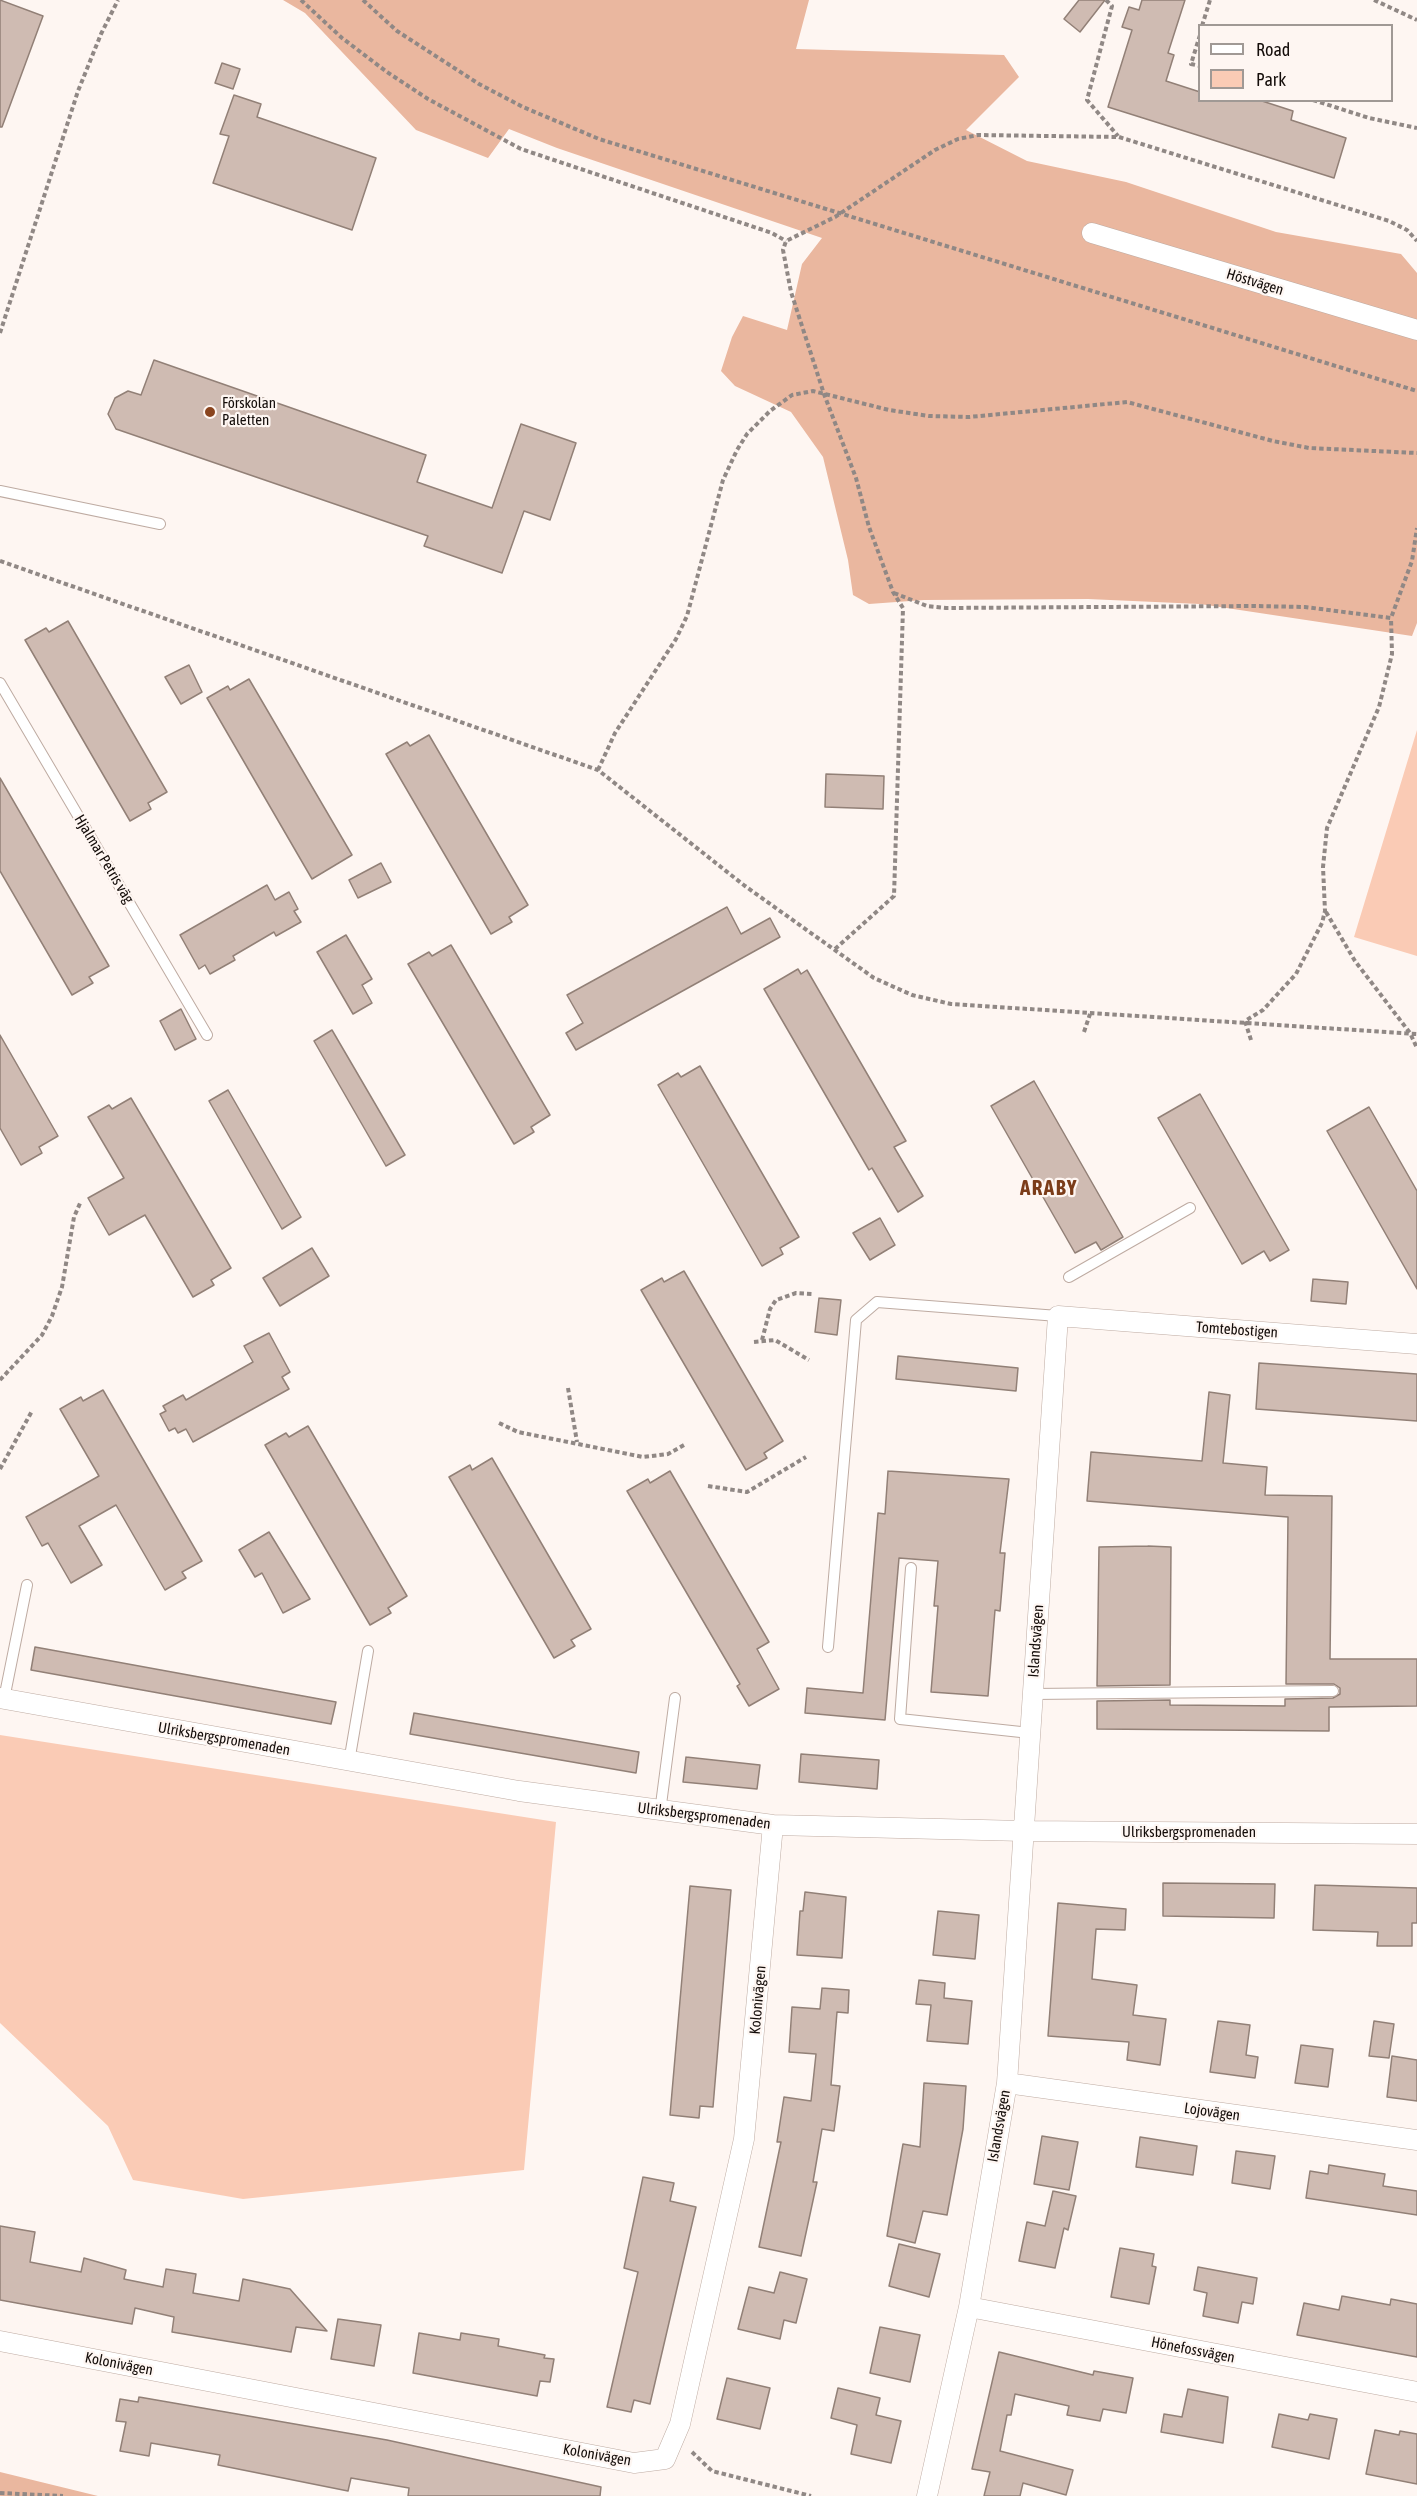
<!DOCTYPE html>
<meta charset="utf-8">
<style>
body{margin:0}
#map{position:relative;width:1417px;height:2496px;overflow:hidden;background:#fef6f2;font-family:"Asap Condensed",sans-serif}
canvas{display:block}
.legend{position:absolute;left:1198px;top:24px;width:195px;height:78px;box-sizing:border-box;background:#fef6f2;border:2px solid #a09995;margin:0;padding:8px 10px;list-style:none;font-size:18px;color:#140d0a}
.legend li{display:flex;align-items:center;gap:12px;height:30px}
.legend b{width:30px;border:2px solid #a09995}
</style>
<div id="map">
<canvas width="1417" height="2496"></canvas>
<ul class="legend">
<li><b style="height:8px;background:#fff"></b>Road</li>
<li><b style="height:16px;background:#facbb5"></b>Park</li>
</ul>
</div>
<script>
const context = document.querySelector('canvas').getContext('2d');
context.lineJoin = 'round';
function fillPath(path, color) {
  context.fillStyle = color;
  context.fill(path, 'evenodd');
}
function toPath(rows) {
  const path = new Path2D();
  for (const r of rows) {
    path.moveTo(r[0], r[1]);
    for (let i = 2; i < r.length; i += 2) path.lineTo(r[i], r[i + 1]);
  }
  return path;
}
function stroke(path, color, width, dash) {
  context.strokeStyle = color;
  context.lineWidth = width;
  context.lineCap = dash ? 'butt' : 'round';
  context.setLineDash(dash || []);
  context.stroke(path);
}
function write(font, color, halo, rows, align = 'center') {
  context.font = font + ' "Asap Condensed",sans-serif';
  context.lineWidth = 4.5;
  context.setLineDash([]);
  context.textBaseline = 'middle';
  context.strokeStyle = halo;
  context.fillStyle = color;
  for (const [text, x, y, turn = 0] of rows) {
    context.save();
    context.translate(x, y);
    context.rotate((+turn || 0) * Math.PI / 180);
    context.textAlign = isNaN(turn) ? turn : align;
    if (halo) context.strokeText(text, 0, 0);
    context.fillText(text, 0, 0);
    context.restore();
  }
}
fillPath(toPath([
 [1417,730,1417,956,1354,937],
 [0,1735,556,1822,524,2170,243,2199,133,2180,108,2126,0,2023]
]), '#facbb5');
fillPath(toPath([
 [283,0,809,0,796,49,1004,55,1019,77,966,130,1027,161,1126,182,1276,232,1401,254,1417,273,1417,623,1412,636,1200,604,1088,599,924,600,869,604,853,595,848,560,823,457,791,412,735,386,721,371,732,337,743,316,787,330,802,264,822,238,557,148,509,129,488,158,416,130,305,13],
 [0,2472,98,2496,0,2496]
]), '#eab79f');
const building = toPath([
 [0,0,43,16,2,127,0,127,0,0],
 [1079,0,1105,0,1080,32,1064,19,1079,0],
 [1142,0,1185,0,1168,53,1174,55,1166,81,1200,92,1200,100,1259,100,1293,111,1291,120,1346,138,1334,178,1108,107,1132,30,1122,27,1129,7,1139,10,1142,0],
 [222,63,240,69,233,89,215,83,222,63],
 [234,95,261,104,257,117,376,158,352,230,213,183,229,136,220,134,234,95],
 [154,360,426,455,417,482,492,508,521,424,576,443,550,520,524,511,502,573,424,546,428,536,116,429,108,414,115,398,128,391,141,395,154,360],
 [68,621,167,792,148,803,151,809,130,821,25,640,46,628,49,632,68,621],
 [189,665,202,692,181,704,165,677,189,665],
 [249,679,352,855,312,879,207,698,228,686,230,690,249,679],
 [429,735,528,905,509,917,512,922,491,934,386,754,407,742,410,746,429,735],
 [826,774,884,776,883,809,825,807,826,774],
 [0,778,109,966,89,977,93,983,72,995,0,871,0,778],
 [381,863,391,882,358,898,349,880,381,863],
 [267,885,275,900,289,892,298,909,294,911,301,922,276,936,274,932,233,956,235,960,210,974,205,965,199,969,180,935,267,885],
 [727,907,741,934,770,918,780,937,576,1050,566,1033,583,1023,567,995,727,907],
 [346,935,372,979,362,985,372,1003,353,1014,317,952,346,935],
 [451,945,550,1115,531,1127,534,1132,514,1144,408,964,429,952,432,956,451,945],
 [798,969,801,974,807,970,906,1141,894,1147,923,1196,898,1212,872,1168,869,1170,764,989,798,969],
 [181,1009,196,1039,175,1050,160,1021,181,1009],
 [332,1030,405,1155,386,1166,314,1041,332,1030],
 [0,1035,58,1136,39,1147,42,1153,21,1165,0,1128,0,1035],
 [700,1066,799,1237,780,1248,783,1254,762,1266,658,1085,678,1073,681,1077,700,1066],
 [1034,1081,1123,1237,1101,1250,1096,1242,1075,1253,991,1106,1034,1081],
 [228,1090,301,1217,282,1229,209,1101,228,1090],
 [1200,1094,1289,1250,1270,1261,1264,1251,1242,1264,1158,1118,1200,1094],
 [131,1098,231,1268,211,1280,214,1285,193,1297,145,1215,109,1235,88,1198,124,1178,88,1117,109,1105,112,1109,131,1098],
 [1369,1107,1417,1191,1417,1289,1327,1131,1369,1107],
 [880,1218,895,1245,870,1260,853,1233,880,1218],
 [312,1248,329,1276,280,1306,263,1278,312,1248],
 [684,1271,783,1441,764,1453,767,1458,746,1470,641,1290,662,1278,664,1282,684,1271],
 [1313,1279,1348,1282,1346,1304,1311,1301,1313,1279],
 [819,1298,841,1300,837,1335,815,1332,819,1298],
 [269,1333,290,1372,282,1377,289,1389,193,1442,186,1429,178,1433,175,1428,169,1431,160,1414,166,1411,163,1406,183,1395,186,1400,253,1362,244,1346,269,1333],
 [898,1356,1018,1368,1016,1391,896,1379,898,1356],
 [1259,1363,1417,1374,1417,1421,1256,1409,1259,1363],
 [103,1390,202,1561,182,1572,186,1578,165,1590,116,1505,79,1526,102,1565,71,1583,48,1543,42,1546,26,1517,99,1476,60,1409,81,1397,83,1401,103,1390],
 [1209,1392,1230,1395,1223,1463,1267,1467,1265,1495,1332,1496,1330,1659,1417,1659,1417,1706,1329,1707,1329,1731,1097,1729,1097,1701,1170,1700,1170,1705,1285,1706,1285,1699,1333,1698,1340,1694,1340,1688,1334,1684,1286,1684,1288,1517,1087,1501,1091,1452,1202,1461,1209,1392],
 [308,1426,407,1596,388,1608,391,1613,370,1625,265,1445,286,1433,289,1437,308,1426],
 [492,1458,591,1629,571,1640,575,1646,554,1658,449,1477,470,1465,472,1470,492,1458],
 [670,1471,769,1642,757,1649,779,1689,749,1706,737,1686,740,1684,627,1491,648,1479,650,1483,670,1471],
 [888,1471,1009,1479,1000,1553,1005,1553,1000,1611,995,1610,988,1696,931,1692,938,1606,934,1606,938,1561,899,1558,885,1720,805,1713,807,1688,863,1693,878,1513,885,1514,888,1471],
 [269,1532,310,1599,283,1613,262,1573,255,1577,239,1550,269,1532],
 [1148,1546,1171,1547,1170,1685,1097,1686,1099,1547,1148,1546],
 [35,1647,336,1702,331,1724,31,1670,35,1647],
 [414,1713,639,1752,636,1773,410,1734,414,1713],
 [801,1754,879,1760,877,1789,799,1782,801,1754],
 [686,1757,760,1765,757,1789,683,1782,686,1757],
 [1163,1883,1275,1884,1274,1918,1163,1916,1163,1883],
 [1315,1885,1417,1888,1417,1923,1412,1923,1412,1946,1377,1946,1378,1932,1313,1930,1315,1885],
 [690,1886,731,1890,713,2107,700,2106,699,2118,670,2115,690,1886],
 [805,1892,846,1897,842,1958,797,1955,800,1911,803,1911,805,1892],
 [1058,1903,1126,1909,1125,1930,1096,1929,1092,1979,1137,1985,1133,2015,1166,2019,1160,2065,1127,2060,1129,2042,1048,2036,1058,1903],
 [938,1911,979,1915,975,1959,933,1955,938,1911],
 [919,1980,945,1983,944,1998,972,2001,968,2044,927,2041,931,2005,916,2004,919,1980],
 [822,1988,849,1990,848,2013,837,2012,831,2085,840,2086,834,2131,822,2129,813,2182,817,2182,801,2256,759,2247,781,2142,777,2142,784,2097,811,2101,816,2054,789,2052,792,2007,820,2009,822,1988],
 [1218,2021,1250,2025,1246,2055,1258,2057,1255,2078,1210,2072,1218,2021],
 [1374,2021,1394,2024,1389,2058,1369,2056,1374,2021],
 [1301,2045,1333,2049,1328,2087,1295,2083,1301,2045],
 [1392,2056,1417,2060,1417,2101,1387,2097,1392,2056],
 [924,2083,966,2086,963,2129,947,2215,923,2211,915,2243,887,2236,903,2144,920,2147,924,2083],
 [1042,2136,1078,2142,1069,2190,1034,2184,1042,2136],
 [1140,2137,1197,2146,1193,2175,1136,2167,1140,2137],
 [1236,2151,1275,2156,1270,2189,1232,2183,1236,2151],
 [1329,2165,1385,2174,1383,2186,1417,2191,1417,2215,1306,2198,1310,2171,1328,2174,1329,2165],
 [643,2177,674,2183,670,2201,696,2207,650,2404,634,2400,631,2412,607,2407,638,2272,624,2268,643,2177],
 [1053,2191,1076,2196,1068,2230,1064,2228,1055,2268,1019,2261,1027,2222,1045,2226,1053,2191],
 [0,2226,35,2232,30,2262,81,2272,84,2258,126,2270,124,2279,163,2287,166,2269,196,2274,193,2293,239,2301,243,2279,290,2289,327,2331,296,2327,291,2352,172,2332,174,2317,135,2308,132,2324,0,2300,0,2226],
 [899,2244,940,2254,929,2297,889,2286,899,2244],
 [1120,2248,1154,2254,1152,2266,1156,2267,1149,2304,1111,2297,1120,2248],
 [1198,2267,1257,2278,1253,2304,1242,2302,1238,2323,1203,2316,1207,2293,1194,2290,1198,2267],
 [780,2272,807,2279,796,2323,784,2320,780,2339,738,2329,749,2287,774,2293,780,2272],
 [1342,2296,1390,2305,1391,2299,1417,2304,1417,2357,1297,2335,1304,2303,1339,2310,1342,2296],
 [338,2319,381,2325,374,2366,331,2359,338,2319],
 [880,2327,920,2335,910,2382,870,2373,880,2327],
 [419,2333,460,2340,461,2333,499,2339,498,2346,545,2355,544,2358,554,2359,550,2382,540,2381,537,2396,413,2373,419,2333],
 [999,2352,1093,2375,1094,2371,1133,2378,1126,2413,1103,2409,1100,2421,1067,2415,1069,2406,1015,2394,1011,2415,1007,2415,1000,2451,1073,2470,1066,2495,1023,2483,1020,2496,984,2496,990,2472,972,2469,999,2352],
 [727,2378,770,2388,760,2429,717,2419,727,2378],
 [838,2388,880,2398,876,2415,901,2421,891,2463,851,2454,857,2425,831,2418,838,2388],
 [1188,2389,1228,2397,1223,2443,1161,2432,1164,2414,1182,2417,1188,2389],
 [139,2397,387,2440,601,2487,600,2496,408,2496,409,2488,351,2478,348,2491,218,2465,220,2455,151,2443,149,2456,120,2451,126,2422,116,2421,120,2399,138,2402,139,2397],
 [1279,2414,1308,2420,1310,2414,1337,2419,1329,2459,1272,2447,1279,2414],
 [1375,2430,1399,2435,1400,2431,1417,2434,1417,2484,1366,2474,1375,2430]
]);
fillPath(building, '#cfbbb2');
stroke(building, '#928077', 1.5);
const lane = toPath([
 [0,491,160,524],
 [0,683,207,1035],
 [1069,1277,1190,1208],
 [911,1568,900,1719,1030,1733],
 [828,1647,856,1320,877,1302,1058,1316],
 [1032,1694,1333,1691],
 [4,1699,27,1585],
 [349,1762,368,1651],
 [660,1812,675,1698]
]);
const street = toPath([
 [1092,233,1417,330],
 [0,1698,519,1791,773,1825,1024,1831,1417,1834],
 [1007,2083,1417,2140],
 [969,2307,1417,2392],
 [0,2341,634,2463,665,2459,680,2424,744,2139,773,1825],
 [927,2496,969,2307,1007,2083,1058,1316,1417,1344]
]);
stroke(lane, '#beaba2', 12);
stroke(street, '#beaba2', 21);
stroke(toPath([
 [301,0,342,38,387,72,428,99,521,149,772,233,786,241],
 [363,0,397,31,479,84,523,107,599,139,1417,391],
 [1106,0,1112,6,1087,100,1118,136],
 [1374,0,1417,20],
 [1202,26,1210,0],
 [1200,35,1191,64,1200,66],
 [1313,100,1369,118,1417,128],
 [0,333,78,91,101,34,118,0],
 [0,561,598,770,745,886,874,978,912,995,951,1004,1417,1034],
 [894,593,927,606,946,608,1255,606,1305,607,1391,618,1412,561,1417,528],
 [598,770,615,733,676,639,687,616,723,480,737,450,747,434,770,411,792,395,813,391,889,410,929,416,969,417,1127,402,1273,441,1309,448,1417,453],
 [1326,912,1355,961,1410,1033,1417,1048],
 [835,949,894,896,903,608,893,592,869,527,856,478,824,394,791,292,783,250,786,241,835,217,935,150,958,139,978,135,1119,137,1389,221,1407,230,1417,241],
 [1084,1032,1090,1014],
 [1251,1040,1245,1021,1263,1010,1296,974,1322,923,1325,911,1323,867,1327,828,1379,707,1392,654,1391,618],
 [762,1340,770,1309,776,1300,796,1293,812,1294],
 [754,1342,775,1340,809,1360],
 [0,1380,42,1335,52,1316,62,1287,74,1217,81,1201],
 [568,1388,577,1442],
 [499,1423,518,1432,643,1457,668,1454,684,1445],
 [0,1469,32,1411],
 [708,1486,747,1492,806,1457],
 [692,2452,712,2471,811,2496],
 [0,2493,63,2496]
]), '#908885', 4, [4.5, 3]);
stroke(lane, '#fff', 10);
stroke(street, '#fff', 20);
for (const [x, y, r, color] of [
 [210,412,6,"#8a441e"]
]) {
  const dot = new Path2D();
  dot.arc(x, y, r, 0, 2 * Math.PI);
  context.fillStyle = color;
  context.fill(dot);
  stroke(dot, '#fef6f2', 2);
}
write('15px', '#140d0a', '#fef6f2', [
 ["Höstvägen",1255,282,17],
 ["Hjalmar Petris väg",104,859,59],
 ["Tomtebostigen",1237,1330,4],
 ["Islandsvägen",1036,1641,-86],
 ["Ulriksbergspromenaden",224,1739,10],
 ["Ulriksbergspromenaden",704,1816,7],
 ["Ulriksbergspromenaden",1189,1832],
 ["Kolonivägen",758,2000,-85],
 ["Lojovägen",1212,2112,8],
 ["Islandsvägen",999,2126,-80],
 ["Hönefossvägen",1193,2350,11],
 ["Kolonivägen",119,2364,11],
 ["Kolonivägen",597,2455,10]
]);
write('15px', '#140d0a', '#fef6f2', [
 ["Förskolan",222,403],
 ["Paletten",222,420]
], 'left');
context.letterSpacing = '1.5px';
write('bold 21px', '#7b3c19', '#fef6f2', [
 ["ARABY",1049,1188]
]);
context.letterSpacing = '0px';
</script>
